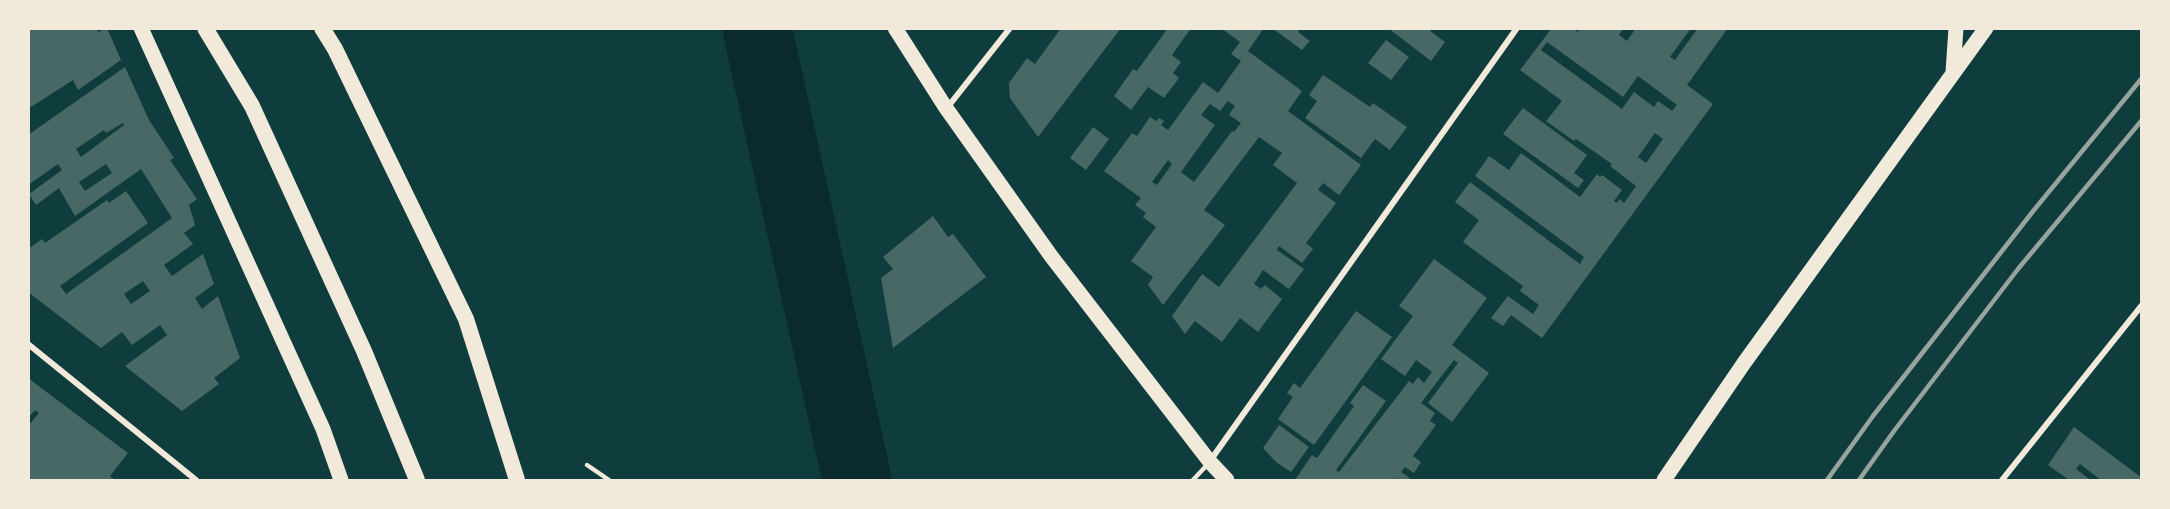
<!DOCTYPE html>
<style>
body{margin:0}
#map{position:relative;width:2170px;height:509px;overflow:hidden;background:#0f3d3e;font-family:Barlow,sans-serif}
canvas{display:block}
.frame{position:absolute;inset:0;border:30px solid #f1e9da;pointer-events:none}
</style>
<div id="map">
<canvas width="2170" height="509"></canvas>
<div class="frame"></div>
</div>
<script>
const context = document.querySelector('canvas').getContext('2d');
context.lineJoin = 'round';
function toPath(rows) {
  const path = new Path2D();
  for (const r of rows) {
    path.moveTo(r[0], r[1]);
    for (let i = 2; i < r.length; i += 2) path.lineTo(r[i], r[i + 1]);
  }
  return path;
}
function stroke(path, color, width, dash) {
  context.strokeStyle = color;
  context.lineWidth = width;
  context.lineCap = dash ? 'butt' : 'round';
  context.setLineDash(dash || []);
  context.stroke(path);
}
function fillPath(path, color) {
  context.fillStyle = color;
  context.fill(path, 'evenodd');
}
stroke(toPath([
 [757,28,857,480]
]), '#0a2a2b', 69);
fillPath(toPath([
 [28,28,96,28,98,32,107,28,121,60,78,90,73,80,31,107,28,105],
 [1061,28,1121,28,1038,137,1010,98,1009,83,1027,58,1035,64],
 [1168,28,1191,28,1172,55,1181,62,1173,73,1179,78,1164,98,1148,87,1131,110,1114,96,1133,69,1137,71],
 [1221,28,1264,28,1248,51,1302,91,1288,111,1361,165,1339,195,1323,183,1318,190,1336,203,1306,243,1313,249,1302,263,1279,246,1277,250,1304,269,1289,289,1263,270,1254,284,1261,289,1265,285,1282,299,1258,332,1240,318,1222,342,1195,321,1185,334,1172,316,1202,274,1219,287,1297,183,1273,165,1282,153,1259,137,1204,210,1225,225,1163,305,1148,285,1153,277,1131,261,1156,227,1143,217,1146,213,1135,205,1141,198,1104,171,1132,133,1137,136,1150,117,1156,121,1159,118,1164,121,1161,125,1168,130,1203,82,1218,93,1241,61,1231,54,1240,42],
 [1228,101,1235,106,1229,115,1241,123,1234,132,1232,131,1194,182,1181,172,1215,125,1201,115,1210,104,1220,111],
 [1168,160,1172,164,1157,185,1152,182],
 [1272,28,1300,28,1298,32,1310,41,1302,50],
 [1388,28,1432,28,1430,31,1445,42,1431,61],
 [1552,28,1573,28,1578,32,1580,28,1624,28,1619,35,1627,41,1636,28,1691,28,1670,57,1675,60,1698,28,1728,28,1687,85,1713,104,1542,338,1511,315,1503,326,1491,318,1508,296,1533,314,1539,305,1520,291,1523,286,1463,242,1479,220,1455,202,1470,182,1580,264,1584,257,1475,176,1489,156,1509,170,1521,153,1580,197,1597,174,1600,177,1602,175,1622,190,1614,201,1617,203,1619,199,1624,203,1636,186,1610,166,1612,164,1576,139,1574,141,1546,121,1562,101,1520,70],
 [1547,42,1623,97,1638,76,1677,105,1672,111,1658,101,1654,107,1634,92,1622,109,1541,50],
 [1655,133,1663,139,1646,163,1638,157],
 [1386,40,1409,57,1391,80,1368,63],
 [125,67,149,120,174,158,170,160,197,199,189,205,195,225,184,233,193,244,164,265,172,276,203,254,214,284,195,298,202,309,218,296,240,358,214,378,219,384,182,411,125,366,167,335,160,325,132,345,122,332,101,348,28,292,28,249,42,239,45,243,107,200,109,203,126,191,148,223,60,286,66,294,172,218,141,169,75,216,59,188,36,205,29,194,62,170,58,164,28,185,28,135],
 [123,123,124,125,81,157,76,149,104,130,106,133],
 [106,164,112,173,85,191,79,182],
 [143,281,150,291,131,304,124,294],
 [1323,75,1370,107,1373,103,1407,127,1390,150,1375,139,1361,158,1305,118,1317,101,1309,95],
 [1523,108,1587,155,1574,173,1584,180,1578,188,1503,134],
 [1093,127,1109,139,1086,170,1070,158],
 [933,216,948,237,953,234,986,277,893,348,881,278,893,269,883,257],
 [1434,259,1487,298,1452,345,1489,373,1452,422,1428,403,1458,363,1454,360,1440,378,1421,403,1435,413,1430,421,1436,425,1413,456,1421,462,1414,473,1405,467,1401,472,1410,478,1408,480,1400,480,1397,478,1395,480,1295,480,1312,455,1317,458,1354,406,1350,403,1363,385,1386,401,1336,470,1339,472,1409,381,1413,384,1418,377,1424,383,1432,372,1416,360,1405,376,1381,359,1413,316,1399,306],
 [1356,311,1392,337,1314,445,1278,419,1293,397,1287,393,1294,383,1300,388],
 [28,378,128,453,110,476,115,480,28,480,28,426,39,413,35,410,28,418],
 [1279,425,1309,447,1291,472,1276,462,1263,448],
 [2074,427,2142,478,2142,480,2101,480,2080,464,2076,469,2089,479,2088,480,2069,480,2048,465]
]), '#486865');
stroke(toPath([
 [587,465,609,480],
 [1193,480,1207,465]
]), '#f1e9da', 4.5);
stroke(toPath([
 [947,108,1010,28],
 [28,344,196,480],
 [1210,461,1517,28],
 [2002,480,2142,305]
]), '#f1e9da', 6);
stroke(toPath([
 [141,28,323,429,341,480],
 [895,28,946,108,1051,256,1210,462,1227,480],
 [1953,72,1956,28],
 [1664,480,1744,363,1986,28]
]), '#f1e9da', 15);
stroke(toPath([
 [205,28,252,106,364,351,417,480],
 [322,28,335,49,466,319,517,480]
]), '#f1e9da', 16);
stroke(toPath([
 [1827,480,1873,416,2034,210,2142,78],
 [1859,480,1894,431,2018,269,2142,120]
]), '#97a49c', 4.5);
</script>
